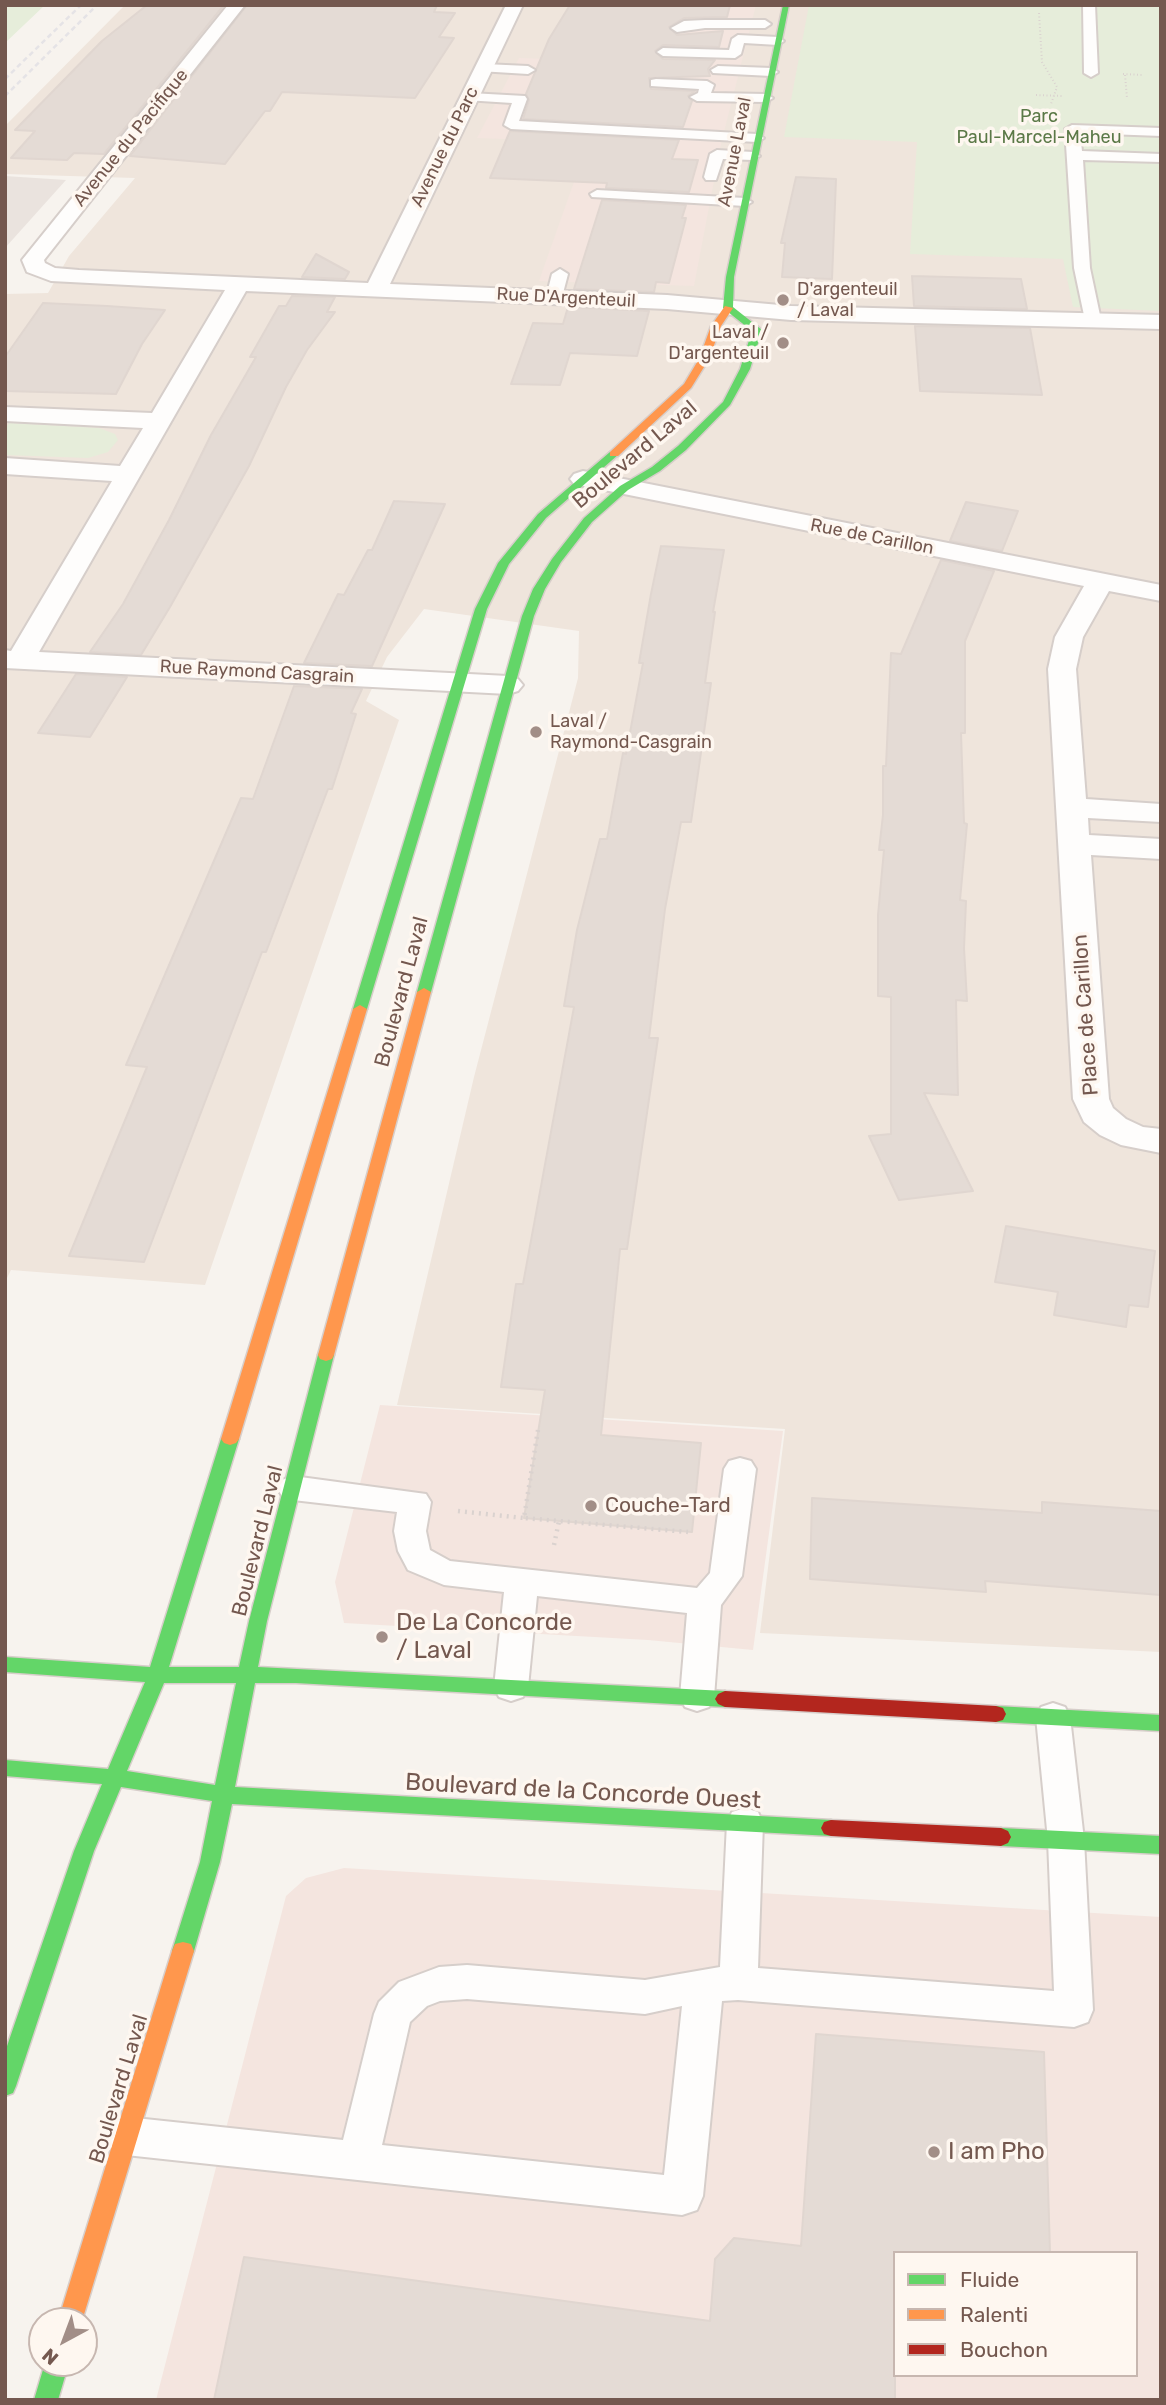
<!DOCTYPE html>
<style>
body{margin:0}
#map{position:relative;width:1166px;height:2405px;overflow:hidden;background:#f7f3ee;font-family:Rubik,sans-serif}
canvas{display:block}
.frame{position:absolute;inset:0;border:7px solid #74584f;pointer-events:none}
.legend{position:absolute;left:893px;top:2251px;width:245px;height:126px;box-sizing:border-box;background:#fef7f0;border:2px solid #c7b7b0;margin:0;padding:9px 12px;list-style:none;font-size:21px;color:#74584f}
.legend li{display:flex;align-items:center;gap:14px;height:35px}
.legend b{width:35px;border:2px solid #c7b7b0}
.north{position:absolute;left:28px;top:2307px;width:70px;height:70px;box-sizing:border-box;background:#fef7f0;border:2px solid #c7b7b0;border-radius:50%;rotate:221deg;font-size:19px;font-weight:700;line-height:28px;text-align:center;color:#74584f}
.north::after{content:'';display:block;margin:auto;width:24px;height:32px;background:#a28e87;clip-path:polygon(50% 0,100% 100%,50% 72%,0 100%)}
</style>
<div id="map">
<canvas width="1166" height="2405"></canvas>
<div class="frame"></div>
<ul class="legend">
<li><b style="height:9px;background:#63d668"></b>Fluide</li>
<li><b style="height:9px;background:#ff974d"></b>Ralenti</li>
<li><b style="height:9px;background:#b3261e"></b>Bouchon</li>
</ul>
<div class="north">N</div>
</div>
<script>
const context = document.querySelector('canvas').getContext('2d');
context.lineJoin = 'round';
function fillPath(path, color) {
  context.fillStyle = color;
  context.fill(path, 'evenodd');
}
function toPath(rows) {
  const path = new Path2D();
  for (const r of rows) {
    path.moveTo(r[0], r[1]);
    for (let i = 2; i < r.length; i += 2) path.lineTo(r[i], r[i + 1]);
  }
  return path;
}
function stroke(path, color, width, dash) {
  context.strokeStyle = color;
  context.lineWidth = width;
  context.lineCap = dash ? 'butt' : 'round';
  context.setLineDash(dash || []);
  context.stroke(path);
}
function write(font, color, halo, rows, align = 'center') {
  context.font = font + ' Rubik,sans-serif';
  context.lineWidth = 7;
  context.setLineDash([]);
  context.textBaseline = 'middle';
  context.strokeStyle = halo;
  context.fillStyle = color;
  for (const [text, x, y, turn = 0] of rows) {
    context.save();
    context.translate(x, y);
    context.rotate((+turn || 0) * Math.PI / 180);
    context.textAlign = isNaN(turn) ? turn : align;
    if (halo) context.strokeText(text, 0, 0);
    context.fillText(text, 0, 0);
    context.restore();
  }
}
fillPath(toPath([
 [125,5,1161,5,1161,1652,760,1633,785,1429,397,1405,474,1077,578,678,579,631,424,609,387,657,366,701,399,720,205,1285,11,1270,5,1282,5,294,48,293,69,256,135,178,5,174,5,126]
]), '#efe5dc');
fillPath(toPath([
 [642,5,756,5,721,144,694,286,539,281,588,142,477,138,519,58,624,61],
 [380,1405,783,1431,753,1650,648,1640,344,1623,335,1582],
 [344,1868,1161,1917,1161,2400,156,2400,286,1896,306,1878],
 [895,2253,1136,2253,1136,2375,895,2375]
]), '#f4e5df');
fillPath(toPath([
 [5,176,66,180,5,248]
]), '#eae3de');
fillPath(toPath([
 [5,5,45,5,5,43],
 [809,5,1161,5,1161,311,1073,307,1063,259,910,254,917,142,784,137],
 [9,423,99,428,115,434,118,440,108,452,88,458,5,455,5,429]
]), '#e6edda');
const building = toPath([
 [147,5,224,5,104,154,74,153,67,160,11,158,35,131,15,130,102,41,147,5],
 [247,5,437,5,434,12,455,13,439,37,454,38,415,98,282,92,270,111,265,111,225,164,130,156,247,5],
 [570,5,730,5,727,17,684,18,669,27,677,35,723,31,719,47,663,45,655,51,663,59,715,60,708,69,710,76,649,78,651,89,695,91,688,96,692,101,683,127,523,119,529,100,526,94,549,39,570,5],
 [510,131,679,140,672,159,698,160,689,192,606,188,607,183,490,178,510,131],
 [796,177,836,179,832,279,782,277,785,243,781,243,796,177],
 [602,200,686,205,682,218,686,218,669,283,656,282,654,292,574,289,602,200],
 [316,254,349,272,345,279,302,277,316,254],
 [912,276,1021,279,1027,309,914,306,912,276],
 [292,296,335,297,327,312,335,312,307,350,286,387,249,466,170,607,141,655,90,652,123,604,169,520,211,435,256,357,250,357,279,306,286,306,292,296],
 [43,303,107,306,165,310,142,344,116,394,5,391,5,357,43,303],
 [568,307,649,311,637,356,570,353,560,385,511,384,533,323,563,324,568,307],
 [915,326,1030,328,1042,395,920,391,915,326],
 [394,501,445,504,372,666,304,663,338,594,344,595,368,550,372,550,394,501],
 [966,502,1018,511,1002,551,950,541,966,502],
 [661,546,724,550,713,612,715,612,705,683,711,683,691,822,681,822,665,909,649,1038,658,1038,627,1249,620,1249,601,1435,701,1443,692,1532,524,1518,545,1390,501,1387,516,1284,523,1284,574,1007,564,1006,577,930,600,839,607,839,623,753,626,754,643,663,639,663,651,594,661,546],
 [941,560,994,571,965,641,965,733,961,733,964,823,967,824,960,900,966,901,964,948,967,1001,956,1000,958,1095,924,1093,973,1191,899,1200,869,1136,891,1134,891,997,878,996,878,915,884,850,879,850,883,815,883,766,886,766,891,653,901,654,941,560],
 [76,674,127,677,90,737,38,733,76,674],
 [294,686,362,689,351,713,356,714,332,789,328,789,266,952,262,952,144,1262,69,1256,147,1067,126,1065,241,798,253,799,294,686],
 [1006,1226,1155,1251,1148,1307,1129,1305,1126,1327,1054,1315,1058,1292,995,1282,1006,1226],
 [812,1498,1042,1513,1042,1502,1161,1511,1161,1595,985,1581,986,1592,810,1579,812,1498],
 [816,2034,1044,2052,1050,2253,895,2253,895,2400,214,2400,244,2257,710,2321,715,2259,734,2238,801,2246,816,2034]
]);
fillPath(building, '#e4dbd5');
stroke(building, '#e0d6d0', 2);
const lane = toPath([
 [1083,5,1095,5,1098,73,1091,77,1084,73,1083,5],
 [705,20,765,20,771,24,765,28,705,28,677,32,671,28,684,21,705,20],
 [738,35,778,37,784,41,778,45,744,43,741,54,735,58,663,56,657,52,663,48,729,50,732,39,738,35],
 [484,64,528,66,535,70,528,74,479,71,477,68,484,64],
 [718,66,771,68,778,72,771,76,713,73,711,70,718,66],
 [656,79,707,81,714,85,711,93,766,94,773,98,766,102,697,101,690,97,698,93,699,89,651,86,651,80,656,79],
 [470,93,525,96,527,99,519,121,757,134,764,138,757,142,511,129,504,125,512,103,465,100,465,94,470,93],
 [1072,125,1161,128,1161,136,1080,133,1082,151,1161,154,1161,162,1083,160,1090,268,1101,320,1093,325,1085,320,1074,268,1065,129,1072,125],
 [717,150,753,152,760,156,753,160,723,159,716,180,706,180,704,177,710,154,717,150],
 [597,190,745,198,752,202,745,206,592,197,590,194,597,190],
 [560,269,568,274,562,297,560,300,548,300,546,297,552,274,560,269],
 [740,1458,751,1461,756,1469,742,1576,721,1605,714,1697,709,1707,697,1711,685,1707,680,1697,687,1613,537,1596,528,1687,523,1697,511,1701,499,1697,494,1687,504,1592,444,1585,408,1570,398,1551,394,1531,397,1512,293,1500,282,1496,277,1488,282,1480,293,1476,426,1494,431,1502,426,1531,430,1550,450,1561,697,1588,710,1573,724,1469,729,1461,740,1458],
 [1053,1703,1065,1707,1070,1717,1084,1840,1093,2010,1088,2022,1074,2027,738,2000,722,2001,703,2196,697,2210,682,2215,126,2155,112,2149,106,2136,112,2123,126,2117,343,2140,374,2014,379,2002,399,1982,439,1967,467,1965,645,1980,720,1967,727,1823,732,1812,745,1808,758,1812,763,1823,758,1968,1054,1991,1048,1840,1036,1717,1041,1707,1053,1703],
 [467,1999,645,2014,682,2006,664,2175,382,2145,410,2022,427,2006,440,2001,467,1999]
]);
const street = toPath([
 [228,5,245,5,44,260,45,263,55,268,79,270,368,283,506,5,523,5,390,284,667,295,791,306,1161,315,1161,329,791,320,667,309,246,291,39,652,508,676,518,679,523,685,518,691,508,694,5,668,5,650,11,651,112,481,5,474,5,458,120,466,143,428,5,421,5,407,152,413,225,290,51,281,27,272,22,260,228,5],
 [583,471,1161,585,1161,601,1109,591,1083,637,1076,669,1086,799,1161,804,1161,822,1088,818,1089,835,1161,839,1161,859,1091,855,1109,1099,1113,1108,1126,1119,1143,1127,1161,1129,1161,1153,1121,1145,1100,1135,1084,1122,1073,1099,1048,669,1055,637,1084,586,574,484,570,479,574,474,583,471]
]);
const fast = toPath([
 [783,5,789,5,734,277,733,307,762,330,750,369,730,405,686,450,660,471,628,490,592,522,561,562,545,589,534,616,431,992,429,995,419,995,417,992,522,616,533,589,552,559,584,518,620,486,652,467,678,446,723,402,740,369,752,331,723,308,726,277,783,5],
 [610,452,619,454,546,518,509,564,487,609,367,1009,365,1012,355,1012,353,1009,475,609,498,563,538,514,610,452],
 [326,1349,332,1351,334,1355,267,1621,258,1667,725,1691,732,1694,735,1699,732,1704,725,1707,296,1683,255,1683,235,1787,831,1820,838,1822,841,1828,838,1834,831,1836,232,1804,220,1862,194,1951,191,1958,183,1960,175,1958,172,1951,200,1862,212,1801,121,1787,94,1851,16,2086,13,2093,5,2096,5,2052,74,1851,102,1784,5,1776,5,1760,108,1769,145,1682,5,1672,5,1657,150,1667,221,1439,224,1435,230,1433,236,1435,239,1439,169,1667,239,1667,249,1621,318,1355,320,1351,326,1349],
 [164,1683,236,1683,215,1785,127,1771,164,1683],
 [996,1706,1161,1715,1161,1731,996,1722,989,1720,986,1714,989,1708,996,1706],
 [1001,1828,1161,1836,1161,1854,1001,1846,994,1843,991,1837,994,1831,1001,1828],
 [45,2363,69,2363,58,2400,34,2400,45,2363]
]);
const slow = toPath([
 [725,306,733,308,721,326,709,359,691,388,618,456,610,456,610,452,684,384,699,359,711,326,725,306],
 [424,988,431,992,334,1355,332,1359,326,1361,320,1359,318,1355,417,992,424,988],
 [360,1005,367,1009,239,1439,236,1443,230,1445,224,1443,221,1439,353,1009,360,1005],
 [183,1942,191,1944,194,1951,82,2321,58,2321,172,1951,175,1944,183,1942]
]);
const jam = toPath([
 [725,1691,996,1706,1003,1708,1006,1714,1003,1720,996,1722,725,1707,718,1704,715,1699,718,1694,725,1691],
 [831,1820,1001,1828,1008,1831,1011,1837,1008,1843,1001,1846,831,1836,824,1834,821,1828,824,1822,831,1820]
]);
stroke(lane, '#d6ceca', 4);
stroke(street, '#d6ceca', 4);
stroke(fast, '#d7ceca', 3);
stroke(slow, '#d7ceca', 3);
stroke(jam, '#d7ceca', 3);
stroke(toPath([
 [1039,13,1042,62,1057,87,1051,104],
 [1123,74,1143,75],
 [1125,75,1127,98],
 [1036,95,1062,96]
]), '#dad2cf', 2, [1, 2.5]);
stroke(toPath([
 [538,1430,524,1518,688,1532],
 [458,1511,524,1518],
 [554,1545,559,1521]
]), '#dad2cf', 4.5, [2, 5]);
fillPath(lane, '#fefdfc');
fillPath(street, '#fefdfc');
fillPath(fast, '#63d668');
fillPath(slow, '#ff974d');
fillPath(jam, '#b3261e');
stroke(toPath([
 [5,79,81,5],
 [5,96,97,5]
]), '#e5e3e6', 2.5, [5, 3.5]);
for (const [x, y, r, color] of [
 [783,300,7,"#a28e87"],
 [783,343,7,"#a28e87"],
 [536,732,7,"#a28e87"],
 [591,1506,7,"#a28e87"],
 [382,1637,7,"#a28e87"],
 [934,2152,7,"#a28e87"]
]) {
  const dot = new Path2D();
  dot.arc(x, y, r, 0, 2 * Math.PI);
  context.fillStyle = color;
  context.fill(dot);
  stroke(dot, '#fef7f0', 2.5);
}
write('18px', '#5b7947', '#fef7f0', [
 ["Parc",1039,117],
 ["Paul-Marcel-Maheu",1039,138]
]);
write('18px', '#74584f', '#fef7f0', [
 ["Avenue du Pacifique",131,138,-51],
 ["Avenue du Parc",445,147,-64],
 ["Avenue Laval",735,152,-79],
 ["Rue D'Argenteuil",566,298,3],
 ["Rue de Carillon",872,537,11],
 ["Rue Raymond Casgrain",257,672,3]
]);
write('18px', '#74584f', '#fef7f0', [
 ["D'argenteuil",797,290],
 ["/ Laval",797,311],
 ["Laval /",769,333,"right"],
 ["D'argenteuil",769,354,"right"],
 ["Laval /",550,722],
 ["Raymond-Casgrain",550,743]
], 'left');
write('21px', '#74584f', '#fef7f0', [
 ["Boulevard Laval",635,455,-40],
 ["Boulevard Laval",402,992,-75],
 ["Place de Carillon",1086,1015,-94],
 ["Boulevard Laval",258,1541,-76],
 ["Boulevard Laval",119,2089,-73]
]);
write('21px', '#74584f', '#fef7f0', [
 ["Couche-Tard",605,1506]
], 'left');
write('24px', '#74584f', '#fef7f0', [
 ["De La Concorde",396,1623],
 ["/ Laval",396,1651],
 ["I am Pho",948,2152]
], 'left');
write('24px', '#74584f', '#fef7f0', [
 ["Boulevard de la Concorde Ouest",583,1792,3]
]);
</script>
